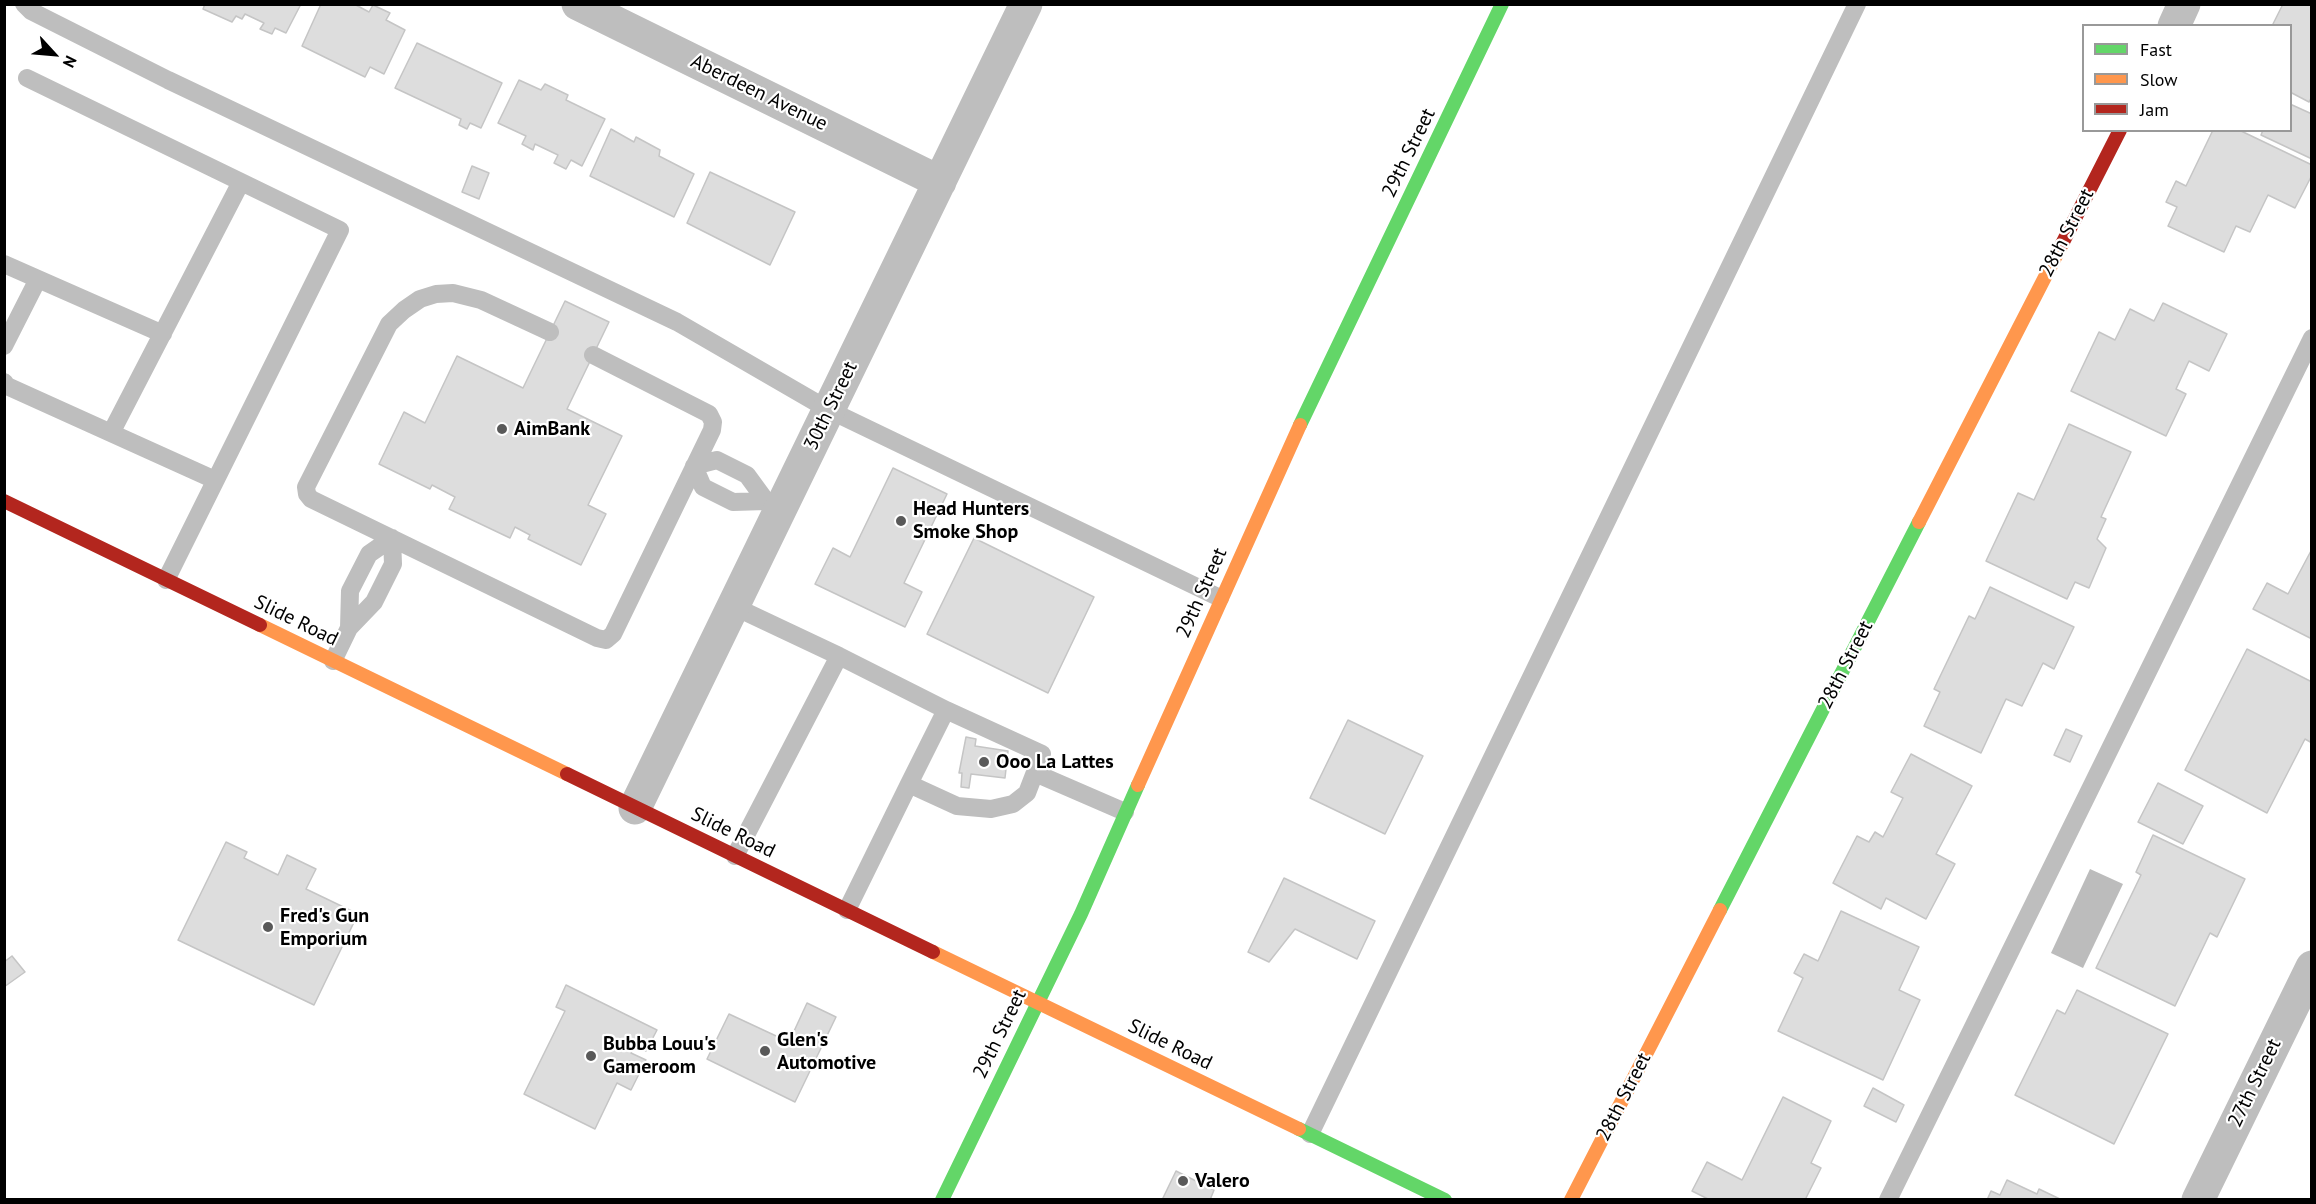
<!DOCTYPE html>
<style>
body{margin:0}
#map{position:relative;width:2316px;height:1204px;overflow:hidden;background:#fff;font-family:"PT Sans",sans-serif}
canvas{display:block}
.frame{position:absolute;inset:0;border:6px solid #000;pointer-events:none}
.legend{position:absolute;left:2082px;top:24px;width:210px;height:108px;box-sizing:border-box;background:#fff;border:2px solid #999;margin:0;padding:8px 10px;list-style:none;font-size:18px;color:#000}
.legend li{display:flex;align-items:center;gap:12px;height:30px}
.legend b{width:30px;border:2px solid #999}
.north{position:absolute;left:24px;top:24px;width:60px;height:60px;-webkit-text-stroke:4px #fff;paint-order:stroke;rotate:116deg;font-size:16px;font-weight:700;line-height:24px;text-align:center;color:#000}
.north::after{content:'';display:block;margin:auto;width:21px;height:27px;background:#000;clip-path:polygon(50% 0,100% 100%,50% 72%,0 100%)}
</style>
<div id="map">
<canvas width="2316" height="1204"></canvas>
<div class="frame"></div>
<ul class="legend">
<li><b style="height:8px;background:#63d668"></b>Fast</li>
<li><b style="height:8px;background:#ff974d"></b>Slow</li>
<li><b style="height:8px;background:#b3261e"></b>Jam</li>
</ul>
<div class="north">N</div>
</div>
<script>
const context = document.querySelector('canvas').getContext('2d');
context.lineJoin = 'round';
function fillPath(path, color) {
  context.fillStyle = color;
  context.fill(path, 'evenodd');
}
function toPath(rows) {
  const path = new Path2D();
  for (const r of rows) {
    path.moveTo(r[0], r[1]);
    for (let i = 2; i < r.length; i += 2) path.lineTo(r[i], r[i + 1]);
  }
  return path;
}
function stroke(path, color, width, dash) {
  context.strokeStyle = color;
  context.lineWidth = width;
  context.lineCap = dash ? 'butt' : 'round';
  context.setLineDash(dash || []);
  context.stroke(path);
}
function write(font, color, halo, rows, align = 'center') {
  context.font = font + ' "PT Sans",sans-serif';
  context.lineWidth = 4.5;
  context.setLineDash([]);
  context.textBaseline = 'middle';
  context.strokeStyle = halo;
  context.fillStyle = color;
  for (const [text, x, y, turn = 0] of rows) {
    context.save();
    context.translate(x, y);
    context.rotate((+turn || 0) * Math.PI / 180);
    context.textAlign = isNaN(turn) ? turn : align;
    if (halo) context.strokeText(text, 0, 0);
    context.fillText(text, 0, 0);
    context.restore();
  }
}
fillPath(toPath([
 [2090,869,2123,884,2083,968,2051,953]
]), '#bcbcbc');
const building = toPath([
 [205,4,301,4,286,33,275,28,272,34,260,29,264,23,245,14,242,19,236,16,232,22,203,9,205,4],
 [321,4,354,4,369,12,373,5,390,13,386,20,405,30,384,74,370,67,365,77,302,46,321,4],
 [2283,4,2312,4,2312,97,2309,102,2290,92,2290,26,2272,26,2283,4],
 [417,43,502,83,481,128,470,123,467,129,459,125,461,119,395,88,417,43],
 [519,80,541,90,545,84,568,95,566,100,605,119,582,166,571,160,566,169,554,163,558,155,535,144,533,150,522,144,526,136,498,123,519,80],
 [2290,104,2312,114,2312,159,2261,135,2263,130,2290,130,2290,104],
 [611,129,634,142,636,137,660,150,659,156,694,174,674,217,590,176,611,129],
 [2213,130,2239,130,2312,165,2312,175,2295,208,2268,195,2250,232,2236,226,2224,252,2168,226,2177,207,2166,202,2176,181,2186,186,2213,130],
 [472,166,489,173,479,199,462,192,472,166],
 [710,172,795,212,770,265,687,223,710,172],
 [565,301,609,322,567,409,622,436,588,505,606,514,581,565,528,539,530,535,515,527,510,538,449,509,455,497,432,485,430,489,379,464,404,412,425,423,457,356,523,388,565,301],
 [2163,303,2227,334,2209,371,2189,361,2176,389,2186,394,2166,436,2071,391,2099,332,2115,340,2130,309,2154,321,2163,303],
 [2069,424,2131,452,2101,517,2106,519,2097,539,2106,548,2089,588,2075,582,2067,599,1986,561,2018,493,2034,500,2069,424],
 [893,468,947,494,904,583,922,592,905,627,815,584,833,548,850,557,893,468],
 [974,538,1094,597,1048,693,927,634,974,538],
 [2312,549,2312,639,2253,609,2267,583,2288,594,2312,549],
 [1990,587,2074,627,2054,669,2043,663,2022,706,2006,699,1981,753,1924,726,1940,692,1934,689,1969,616,1975,619,1990,587],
 [2247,649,2312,682,2312,743,2305,739,2267,813,2185,770,2247,649],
 [1348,720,1423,756,1385,834,1310,798,1348,720],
 [2066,729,2082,736,2070,762,2054,755,2066,729],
 [966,737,976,739,975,746,1008,751,1005,778,971,774,969,788,961,787,962,773,959,773,966,737],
 [1911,754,1972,786,1936,854,1955,864,1926,919,1886,898,1881,909,1833,883,1857,836,1869,842,1875,832,1883,837,1903,798,1891,792,1911,754],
 [2158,783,2203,806,2183,844,2138,822,2158,783],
 [2153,835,2245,879,2217,937,2210,933,2175,1006,2096,968,2141,875,2136,872,2153,835],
 [226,842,247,852,244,858,278,875,287,855,316,869,306,889,358,914,314,1005,178,940,226,842],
 [1284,878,1375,921,1357,959,1295,929,1269,962,1248,952,1284,878],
 [1841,911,1919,947,1899,990,1920,1000,1883,1080,1778,1031,1803,978,1794,973,1804,954,1818,961,1841,911],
 [12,956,25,972,4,987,4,962,12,956],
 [566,985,657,1030,646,1051,635,1045,631,1053,646,1060,631,1090,617,1083,595,1129,524,1094,565,1011,556,1007,566,985],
 [2077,990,2168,1034,2114,1144,2015,1095,2057,1010,2065,1014,2077,990],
 [807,1003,836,1017,795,1102,707,1059,729,1014,789,1042,807,1003],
 [1873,1088,1904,1105,1896,1122,1864,1106,1873,1088],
 [1783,1097,1831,1121,1811,1163,1821,1168,1805,1200,1710,1200,1692,1191,1707,1162,1742,1180,1783,1097],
 [1176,1171,1214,1190,1210,1200,1162,1200,1176,1171],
 [2007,1180,2037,1194,2039,1189,2062,1200,1987,1200,1991,1191,2000,1195,2007,1180],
 [377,1199,425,1199,427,1200,374,1200,377,1199]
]);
fillPath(building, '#ddd');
stroke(building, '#c5c5c5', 1.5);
stroke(toPath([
 [24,4,31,11,168,80,677,322,829,410,1220,598],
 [27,78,340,230,166,580],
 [4,264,38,279],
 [550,332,481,300,453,293,436,294,420,299,404,310,389,324,306,487,307,494,311,499,597,638,606,640,613,634,712,430,713,422,709,414,593,355],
 [4,346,38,279,163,334],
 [4,382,7,386,111,433],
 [215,480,111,433,241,182],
 [766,501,747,475,717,460,694,466,703,487,733,502,766,501,781,509],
 [733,606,839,656],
 [333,661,349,628,374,602,393,564,392,538,369,554,350,591,349,628],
 [1035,773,1125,812],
 [735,856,839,656,946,710],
 [847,910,909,784,946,710,1042,754,1027,793,1013,804,991,809,957,806,909,784],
 [1310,1134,1857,4],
 [1888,1200,2312,338]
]), '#bebebe', 18);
stroke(toPath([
 [578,4,940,182],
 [2174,26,2184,4],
 [635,808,1026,4],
 [2198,1200,2312,967]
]), '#bebebe', 33);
stroke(toPath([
 [1300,425,1502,4],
 [1720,910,1919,522],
 [1299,1129,1445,1200],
 [942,1200,1081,914,1138,785]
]), '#63d668', 14);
stroke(toPath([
 [1919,522,2062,244],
 [260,625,567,774],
 [1138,785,1300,425],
 [933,952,1299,1129],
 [1571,1200,1720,910]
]), '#ff974d', 14);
stroke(toPath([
 [2062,244,2120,130],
 [4,501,260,625],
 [567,774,933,952]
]), '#b3261e', 14);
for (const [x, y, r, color] of [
 [502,429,6,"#595959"],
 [901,521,6,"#595959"],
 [984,762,6,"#595959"],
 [268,927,6,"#595959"],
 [765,1051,6,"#595959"],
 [591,1056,6,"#595959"],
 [1183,1181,6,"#595959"]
]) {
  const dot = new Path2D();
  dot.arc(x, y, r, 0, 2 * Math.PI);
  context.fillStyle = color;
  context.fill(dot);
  stroke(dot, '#fff', 2);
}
write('20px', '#000', '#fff', [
 ["Aberdeen Avenue",759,93,26],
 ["29th Street",1409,153,-64],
 ["28th Street",2067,233,-63],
 ["30th Street",831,406,-64],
 ["29th Street",1202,593,-66],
 ["Slide Road",296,621,26],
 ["28th Street",1846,665,-63],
 ["Slide Road",733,833,26],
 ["29th Street",1000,1034,-64],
 ["Slide Road",1170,1045,26],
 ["27th Street",2255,1083,-64],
 ["28th Street",1624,1097,-63]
]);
write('bold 20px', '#000', '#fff', [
 ["AimBank",514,429],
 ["Head Hunters",913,509],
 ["Smoke Shop",913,532],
 ["Ooo La Lattes",996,762],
 ["Fred's Gun",280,916],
 ["Emporium",280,939],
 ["Glen's",777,1040],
 ["Automotive",777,1063],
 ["Bubba Louu's",603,1044],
 ["Gameroom",603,1067],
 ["Valero",1195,1181]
], 'left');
</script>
